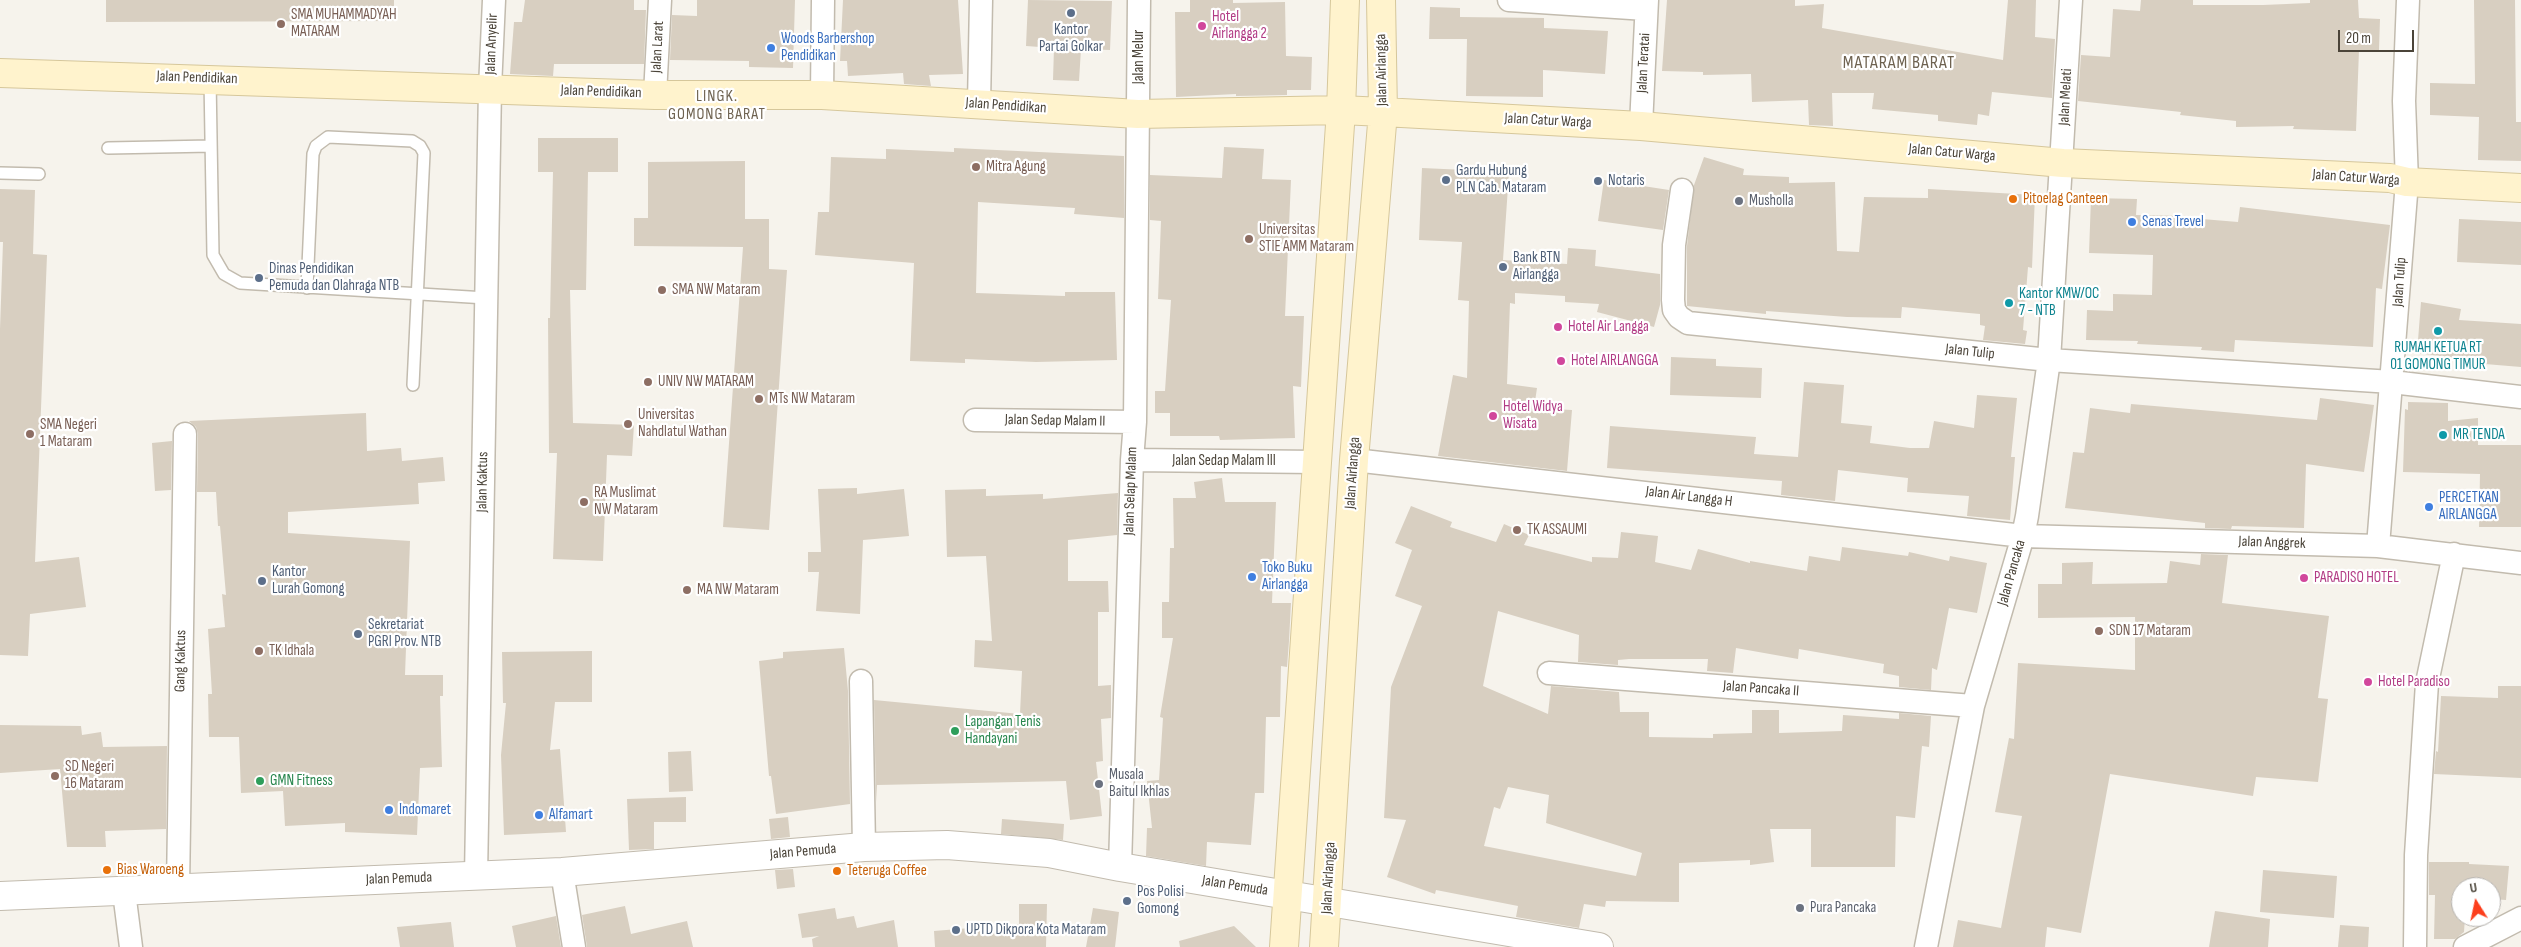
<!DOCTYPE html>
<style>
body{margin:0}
#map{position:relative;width:2521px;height:947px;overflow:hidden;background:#f6f3ec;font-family:"Sofia Sans Condensed",sans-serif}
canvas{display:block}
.north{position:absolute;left:2451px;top:877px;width:50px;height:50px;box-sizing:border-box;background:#fff;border:1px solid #b7b4b0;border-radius:50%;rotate:350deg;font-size:14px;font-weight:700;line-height:20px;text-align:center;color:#4b4439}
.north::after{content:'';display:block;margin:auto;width:18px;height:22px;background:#fc3f1d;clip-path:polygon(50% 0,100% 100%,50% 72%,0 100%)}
.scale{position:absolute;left:2338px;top:30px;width:76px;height:22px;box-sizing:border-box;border:2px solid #4b4439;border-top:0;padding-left:6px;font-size:15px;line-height:18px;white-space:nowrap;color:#4b4439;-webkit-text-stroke:4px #fff;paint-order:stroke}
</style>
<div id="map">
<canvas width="2521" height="947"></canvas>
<div class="north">U</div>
<div class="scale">20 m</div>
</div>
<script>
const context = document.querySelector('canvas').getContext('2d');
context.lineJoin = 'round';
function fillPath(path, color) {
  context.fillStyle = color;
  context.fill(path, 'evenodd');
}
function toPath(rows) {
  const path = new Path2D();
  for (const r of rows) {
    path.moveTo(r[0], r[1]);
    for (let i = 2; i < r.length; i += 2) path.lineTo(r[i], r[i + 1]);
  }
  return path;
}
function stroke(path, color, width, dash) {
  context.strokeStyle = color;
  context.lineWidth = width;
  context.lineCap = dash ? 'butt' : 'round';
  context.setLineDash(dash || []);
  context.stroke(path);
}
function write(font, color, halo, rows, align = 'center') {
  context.font = font + ' "Sofia Sans Condensed",sans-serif';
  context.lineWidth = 4.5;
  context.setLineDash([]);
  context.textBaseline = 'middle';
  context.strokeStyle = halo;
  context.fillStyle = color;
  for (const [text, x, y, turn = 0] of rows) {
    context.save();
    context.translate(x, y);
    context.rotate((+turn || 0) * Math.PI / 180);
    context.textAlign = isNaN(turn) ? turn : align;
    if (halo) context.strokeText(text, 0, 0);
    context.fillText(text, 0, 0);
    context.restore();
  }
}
fillPath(toPath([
 [106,0,394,0,394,21,106,22],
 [525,0,634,0,634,10,646,10,644,64,554,64,553,76,510,74,514,22,522,22],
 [697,0,795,0,793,68,749,67,749,61,670,60,672,15,697,16],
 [843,0,958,0,963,74,929,75,931,86,904,84,903,73,848,76,847,61,840,61],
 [1028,0,1112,1,1110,50,1081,49,1079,81,1053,80,1054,48,1026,46],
 [1190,0,1233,0,1233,3,1285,2,1286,56,1312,57,1311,90,1287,90,1287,95,1236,96,1236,94,1176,97,1175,12,1190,12],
 [1667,0,1795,0,1795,6,1824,4,1822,28,2003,60,2008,0,2036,0,2035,37,2055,39,2052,98,1992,92,1989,116,1978,114,1977,125,1938,121,1938,115,1872,109,1874,93,1832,93,1833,126,1809,125,1808,100,1752,102,1751,74,1703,75,1703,72,1662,71],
 [2141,0,2193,0,2193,5,2263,5,2310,3,2310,0,2358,0,2359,18,2380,19,2379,50,2359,50,2356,131,2293,129,2294,126,2236,127,2236,121,2180,115,2181,112,2078,101,2081,55,2110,57,2113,9,2140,11],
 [2474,0,2515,0,2516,122,2521,122,2521,161,2478,160,2479,117,2430,115,2430,83,2475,84],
 [1430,7,1460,8,1460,17,1544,18,1544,28,1608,31,1605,74,1543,70,1543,97,1466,96,1467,39,1429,39],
 [538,138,618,138,618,172,588,172,586,290,570,290,573,423,634,425,632,456,607,455,603,561,553,559,557,453,549,453,548,318,550,318,553,172,538,172],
 [1224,147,1264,149,1262,179,1291,180,1285,316,1304,316,1301,387,1293,386,1295,438,1220,440,1219,436,1170,436,1170,413,1155,413,1155,391,1165,391,1171,300,1158,299,1161,221,1150,220,1150,175,1222,178],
 [954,148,1124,156,1124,218,1074,214,1075,208,978,202,976,293,1065,296,1065,292,1115,292,1117,360,1036,362,965,359,965,363,910,361,914,263,815,255,818,212,829,212,831,157,886,159,886,149,954,152],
 [1704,157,1744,169,1743,175,1789,177,1789,183,1835,182,1837,251,1859,252,1864,197,1928,198,1928,189,2035,195,2032,268,2028,267,2023,330,2027,331,2025,344,1983,340,1985,326,1980,325,1980,314,1902,307,1901,318,1847,317,1766,311,1766,314,1687,306,1687,246,1694,185],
 [745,161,745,219,769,219,769,269,787,270,769,530,723,527,743,247,634,246,634,218,648,218,648,162],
 [1422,168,1509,172,1503,260,1567,264,1568,248,1596,250,1595,266,1660,274,1660,305,1654,327,1597,312,1599,304,1565,302,1565,296,1515,293,1515,304,1510,303,1507,384,1537,388,1534,408,1572,410,1567,471,1438,456,1453,375,1467,378,1469,301,1458,300,1462,242,1419,240],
 [1604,180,1669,190,1663,230,1598,221],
 [0,189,35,190,33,254,47,255,35,562,79,557,86,607,30,614,28,656,0,655,0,329,3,242,0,242],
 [2091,198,2137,199,2136,215,2190,216,2190,218,2238,222,2240,207,2390,225,2382,289,2376,288,2373,347,2235,340,2234,352,2201,350,2202,347,2137,344,2138,341,2086,340,2087,310,2113,311,2113,294,2152,295,2153,255,2089,253],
 [2459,219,2521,222,2521,265,2457,262],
 [2421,302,2461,309,2459,320,2521,324,2521,367,2485,364,2486,362,2417,353],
 [1671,357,1716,359,1716,366,1762,368,1761,398,1670,395],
 [1804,382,1844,385,1841,423,1872,426,1870,443,1910,448,1929,448,1934,421,1974,428,1977,395,2017,398,2011,457,2015,457,2010,520,1967,516,1969,496,1907,492,1908,478,1838,470,1835,501,1781,495,1782,481,1607,468,1610,426,1756,437,1754,454,1798,457],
 [2320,398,2374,405,2364,472,2306,464,2304,528,2232,526,2231,529,2205,528,2205,523,2065,508,2073,452,2084,453,2090,408,2130,413,2131,404,2317,420],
 [2408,402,2448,403,2448,421,2478,418,2478,445,2521,445,2521,527,2479,527,2480,474,2403,472,2405,409,2408,410],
 [366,413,367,451,401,448,402,461,443,457,445,481,418,483,419,504,288,512,288,533,410,541,405,675,443,675,443,696,440,696,442,767,420,768,417,835,345,832,345,823,285,826,283,791,241,793,239,737,209,737,208,694,212,694,208,629,225,627,222,594,226,595,220,526,218,526,216,492,197,492,198,434,196,427,189,421],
 [172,441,171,490,155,491,152,443],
 [1222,478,1225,502,1276,502,1272,603,1291,603,1289,641,1287,667,1281,666,1280,717,1266,717,1264,793,1255,793,1251,845,1207,842,1206,866,1146,856,1147,828,1152,828,1147,781,1159,780,1163,718,1160,717,1173,638,1162,638,1162,602,1169,602,1170,548,1174,548,1173,498,1196,498,1194,482],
 [857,488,857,494,904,489,909,536,863,540,860,614,816,611,819,572,808,572,808,552,821,552,818,489],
 [986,489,986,496,1043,494,1043,499,1118,493,1117,535,1068,540,1068,581,1108,581,1109,612,1098,612,1098,686,1111,685,1111,718,1101,719,1103,761,1096,762,1102,816,1070,820,1066,781,877,785,876,802,874,700,1020,714,1022,671,974,667,975,640,992,641,986,556,947,557,945,490],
 [1411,506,1452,522,1450,527,1496,542,1504,524,1529,535,1524,545,1592,562,1592,557,1618,558,1621,532,1658,536,1655,562,1691,570,1698,549,1750,563,1750,561,1807,571,1809,556,1840,561,1842,547,1908,556,1909,552,1949,561,1950,556,1987,563,1977,613,1949,608,1937,670,1932,668,1931,690,1899,687,1899,676,1883,673,1884,664,1799,649,1798,659,1736,648,1733,673,1707,671,1708,659,1629,659,1618,660,1618,665,1578,662,1579,635,1498,611,1483,686,1548,714,1551,686,1619,692,1620,712,1649,712,1649,737,1713,738,1713,734,1752,733,1752,710,1779,710,1779,733,1842,731,1843,715,1899,719,1899,713,1931,716,1929,747,1922,746,1915,818,1896,816,1895,867,1811,867,1811,829,1770,829,1774,862,1750,865,1750,860,1679,863,1679,902,1606,901,1605,907,1584,904,1579,928,1516,917,1518,906,1436,890,1435,894,1387,877,1406,820,1384,818,1391,687,1422,606,1395,596,1412,550,1395,543],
 [1508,787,1549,795,1546,823,1642,853,1636,876,1484,846,1494,807,1500,809],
 [2201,554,2228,555,2222,603,2329,616,2318,698,2328,699,2318,782,2256,777,2253,796,2110,774,2081,933,2047,927,2045,947,1953,947,1958,920,2001,928,2022,816,1995,812,2009,738,2014,739,2018,663,2135,670,2135,617,2038,618,2038,584,2062,584,2062,563,2093,562,2092,584,2167,583,2170,561,2200,565],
 [844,648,848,691,850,804,776,814,771,776,769,776,759,661,783,658,783,652],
 [592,651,592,702,555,702,550,750,560,749,566,832,504,835,501,755,506,703,503,703,502,652],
 [2498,686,2521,686,2521,778,2434,774,2436,751,2438,752,2441,696,2498,698],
 [0,725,81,726,82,735,101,732,103,747,167,746,166,829,105,831,106,847,67,847,60,769,0,773],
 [691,751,693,791,669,792,668,752],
 [686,797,686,822,654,822,654,849,629,850,627,799],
 [788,817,790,837,771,839,769,819],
 [1002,819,1064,824,1063,840,1001,834],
 [2429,862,2469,862,2469,864,2509,866,2506,900,2491,899,2491,887,2461,887,2461,917,2465,917,2464,932,2455,939,2434,939,2435,895,2429,895],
 [793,869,795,887,777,889,775,870],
 [2263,870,2337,876,2334,918,2260,912],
 [1019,904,1047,904,1046,947,935,947,934,931,1019,924],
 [625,906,631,934,687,921,693,947,587,947,582,915],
 [835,908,837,919,854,916,857,928,894,920,898,947,813,947,812,939,819,936,802,938,798,914],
 [1093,908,1119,912,1115,947,1086,947],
 [2215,911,2270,919,2268,947,2209,947],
 [556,916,561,947,516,947,512,926],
 [451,922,454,947,400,947,397,927],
 [2340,925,2369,927,2368,947,2338,947],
 [1234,926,1256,947,1180,947,1179,941]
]), '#d8cfc1');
const service = toPath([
 [210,79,213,255,224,274,240,283,486,298],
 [108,148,211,146],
 [0,173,39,174],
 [307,288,313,154,316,146,328,137,412,141,420,146,424,153,413,385]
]);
const minor = toPath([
 [1509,0,1646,9],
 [655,95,660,0],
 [822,95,823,0],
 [979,104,981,0],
 [1641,126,1647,0],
 [1682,190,1674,245,1673,300,1674,310,1679,317,1688,323,2049,360,2392,382,2521,397],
 [975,420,1135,422],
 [1132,460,1316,462],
 [1354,460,2023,536,2378,546,2521,563],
 [2378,546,2407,182,2404,101,2408,0],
 [1549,673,1973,706],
 [861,681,864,847],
 [1120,867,1132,460,1135,422,1139,0],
 [562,872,574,947],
 [476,876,490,88,494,0],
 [178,888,185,434],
 [124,892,131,947],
 [1926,947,1973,706,2023,536,2027,516,2049,360,2071,0],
 [2415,947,2416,855,2427,683,2454,554],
 [2465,947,2521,918]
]);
const tertiary = toPath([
 [0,896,562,872,864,847,947,845,1049,853,1120,867,1599,947]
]);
const secondary = toPath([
 [0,73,655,95,822,95,1138,114,1341,110,1383,112,1641,126,2063,163,2390,178,2407,182,2521,188],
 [1284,947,1341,110,1345,0],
 [1324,947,1354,460,1383,112,1381,0]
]);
stroke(service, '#c2bbae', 14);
stroke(minor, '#c2bbae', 25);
stroke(tertiary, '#c2bbae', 30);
stroke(secondary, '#d6c79b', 30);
stroke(service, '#fff', 11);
stroke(minor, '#fff', 22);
stroke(tertiary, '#fff', 28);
stroke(secondary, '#fff3cd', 28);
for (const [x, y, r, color] of [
 [1071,13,5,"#5c6f8a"],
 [281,24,5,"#8d6e63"],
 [1202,26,5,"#d1479c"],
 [771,48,5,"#3f7fe0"],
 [976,167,5,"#8d6e63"],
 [1446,180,5,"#5c6f8a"],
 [1598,181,5,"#5c6f8a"],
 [2013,199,5,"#e8710a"],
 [1739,201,5,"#6b7280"],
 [2132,222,5,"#3f7fe0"],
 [1249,239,5,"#8d6e63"],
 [1503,267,5,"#5c6f8a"],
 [259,278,5,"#5c6f8a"],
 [662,290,5,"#8d6e63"],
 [2009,303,5,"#0f9aa8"],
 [1558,327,5,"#d1479c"],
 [2438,331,5,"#0f9aa8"],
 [1561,361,5,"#d1479c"],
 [648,382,5,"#8d6e63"],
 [759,399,5,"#8d6e63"],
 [1493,416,5,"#d1479c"],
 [628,424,5,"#8d6e63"],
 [30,434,5,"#8d6e63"],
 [2443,435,5,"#0f9aa8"],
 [584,502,5,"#8d6e63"],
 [2429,507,5,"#3f7fe0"],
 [1517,530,5,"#8d6e63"],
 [1252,577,5,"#3f7fe0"],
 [2304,578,5,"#d1479c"],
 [262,581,5,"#5c6f8a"],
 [687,590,5,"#8d6e63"],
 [2099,631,5,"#8d6e63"],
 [358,634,5,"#5c6f8a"],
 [259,651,5,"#8d6e63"],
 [2368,682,5,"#d1479c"],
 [955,731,5,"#2e9e5b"],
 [55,776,5,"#8d6e63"],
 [260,781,5,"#2e9e5b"],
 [1099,784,5,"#6b7280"],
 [389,810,5,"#3f7fe0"],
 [539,815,5,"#3f7fe0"],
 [107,870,5,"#e8710a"],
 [837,871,5,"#e8710a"],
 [1127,901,5,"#5c6f8a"],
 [1800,908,5,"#6b7280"],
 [956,930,5,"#5c6f8a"]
]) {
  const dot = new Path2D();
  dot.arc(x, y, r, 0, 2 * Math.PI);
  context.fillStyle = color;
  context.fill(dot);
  stroke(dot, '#fff', 2);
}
write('15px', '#785e54', '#fff', [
 ["SMA MUHAMMADYAH",291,15],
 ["MATARAM",291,32],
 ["Mitra Agung",986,167],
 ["Universitas",1259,230],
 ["STIE AMM Mataram",1259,247],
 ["SMA NW Mataram",672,290],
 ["UNIV NW MATARAM",658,382],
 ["MTs NW Mataram",769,399],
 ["Universitas",638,415],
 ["Nahdlatul Wathan",638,432],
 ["SMA Negeri",40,425],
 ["1 Mataram",40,442],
 ["RA Muslimat",594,493],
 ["NW Mataram",594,510],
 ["TK ASSAUMI",1527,530],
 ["MA NW Mataram",697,590],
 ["SDN 17 Mataram",2109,631],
 ["TK Idhala",269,651],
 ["SD Negeri",65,767],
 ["16 Mataram",65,784]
], 'left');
write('15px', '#b23c85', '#fff', [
 ["Hotel",1212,17],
 ["Airlangga 2",1212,34],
 ["Hotel Air Langga",1568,327],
 ["Hotel AIRLANGGA",1571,361],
 ["Hotel Widya",1503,407],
 ["Wisata",1503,424],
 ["PARADISO HOTEL",2314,578],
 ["Hotel Paradiso",2378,682]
], 'left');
write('15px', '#4e5e75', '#fff', [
 ["Kantor",1071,30,"center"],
 ["Partai Golkar",1071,47,"center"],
 ["Gardu Hubung",1456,171],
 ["PLN Cab. Mataram",1456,188],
 ["Notaris",1608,181],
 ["Bank BTN",1513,258],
 ["Airlangga",1513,275],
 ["Dinas Pendidikan",269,269],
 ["Pemuda dan Olahraga NTB",269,286],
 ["Kantor",272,572],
 ["Lurah Gomong",272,589],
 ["Sekretariat",368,625],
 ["PGRI Prov. NTB",368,642],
 ["Pos Polisi",1137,892],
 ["Gomong",1137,909],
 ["UPTD Dikpora Kota Mataram",966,930]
], 'left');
write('15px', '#366cbe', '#fff', [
 ["Woods Barbershop",781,39],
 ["Pendidikan",781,56],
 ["Senas Trevel",2142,222],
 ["PERCETKAN",2439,498],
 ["AIRLANGGA",2439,515],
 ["Toko Buku",1262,568],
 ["Airlangga",1262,585],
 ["Indomaret",399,810],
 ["Alfamart",549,815]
], 'left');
write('15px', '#4b4439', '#fff', [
 ["Jalan Anyelir",492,44,-88],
 ["Jalan Larat",658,47,-87],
 ["Jalan Melur",1139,57,-90],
 ["Jalan Teratai",1644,63,-87],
 ["Jalan Airlangga",1382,70,-91],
 ["Jalan Pendidikan",197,78,2],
 ["Jalan Pendidikan",601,92,2],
 ["Jalan Melati",2066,97,-87],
 ["Jalan Pendidikan",1006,106,4],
 ["Jalan Catur Warga",1548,121,3],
 ["Jalan Catur Warga",1952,153,5],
 ["Jalan Catur Warga",2356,178,4],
 ["Jalan Tulip",2400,282,-86],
 ["Jalan Tulip",1970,352,6],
 ["Jalan Sedap Malam II",1055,421,1],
 ["Jalan Sedap Malam III",1224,461],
 ["Jalan Airlangga",1353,473,-86],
 ["Jalan Kaktus",483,482,-89],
 ["Jalan Selap Malam",1131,491,-88],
 ["Jalan Air Langga H",1689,497,7],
 ["Jalan Anggrek",2272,543,2],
 ["Jalan Pancaka",2012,573,-74],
 ["Gang Kaktus",181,661,-89],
 ["Jalan Pancaka II",1761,689,4],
 ["Jalan Pemuda",803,852,-5],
 ["Jalan Airlangga",1329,878,-87],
 ["Jalan Pemuda",399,879,-2],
 ["Jalan Pemuda",1235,886,9]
]);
write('15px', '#c56008', '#fff', [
 ["Pitoelag Canteen",2023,199],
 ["Bias Waroeng",117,870],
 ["Teteruga Coffee",847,871]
], 'left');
write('15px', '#5b616d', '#fff', [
 ["Musholla",1749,201],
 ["Musala",1109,775],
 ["Baitul Ikhlas",1109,792],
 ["Pura Pancaka",1810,908]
], 'left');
write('15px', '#0d838f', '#fff', [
 ["Kantor KMW/OC",2019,294],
 ["7 - NTB",2019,311],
 ["RUMAH KETUA RT",2438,348,"center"],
 ["01 GOMONG TIMUR",2438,365,"center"],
 ["MR TENDA",2453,435]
], 'left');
write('15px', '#27864d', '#fff', [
 ["Lapangan Tenis",965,722],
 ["Handayani",965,739],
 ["GMN Fitness",270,781]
], 'left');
context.letterSpacing = '1px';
write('16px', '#6e6250', '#fff', [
 ["LINGK.",717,97],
 ["GOMONG BARAT",717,115]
]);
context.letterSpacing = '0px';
context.letterSpacing = '1px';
write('18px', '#6e6250', '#fff', [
 ["MATARAM BARAT",1899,63]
]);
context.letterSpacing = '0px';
</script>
